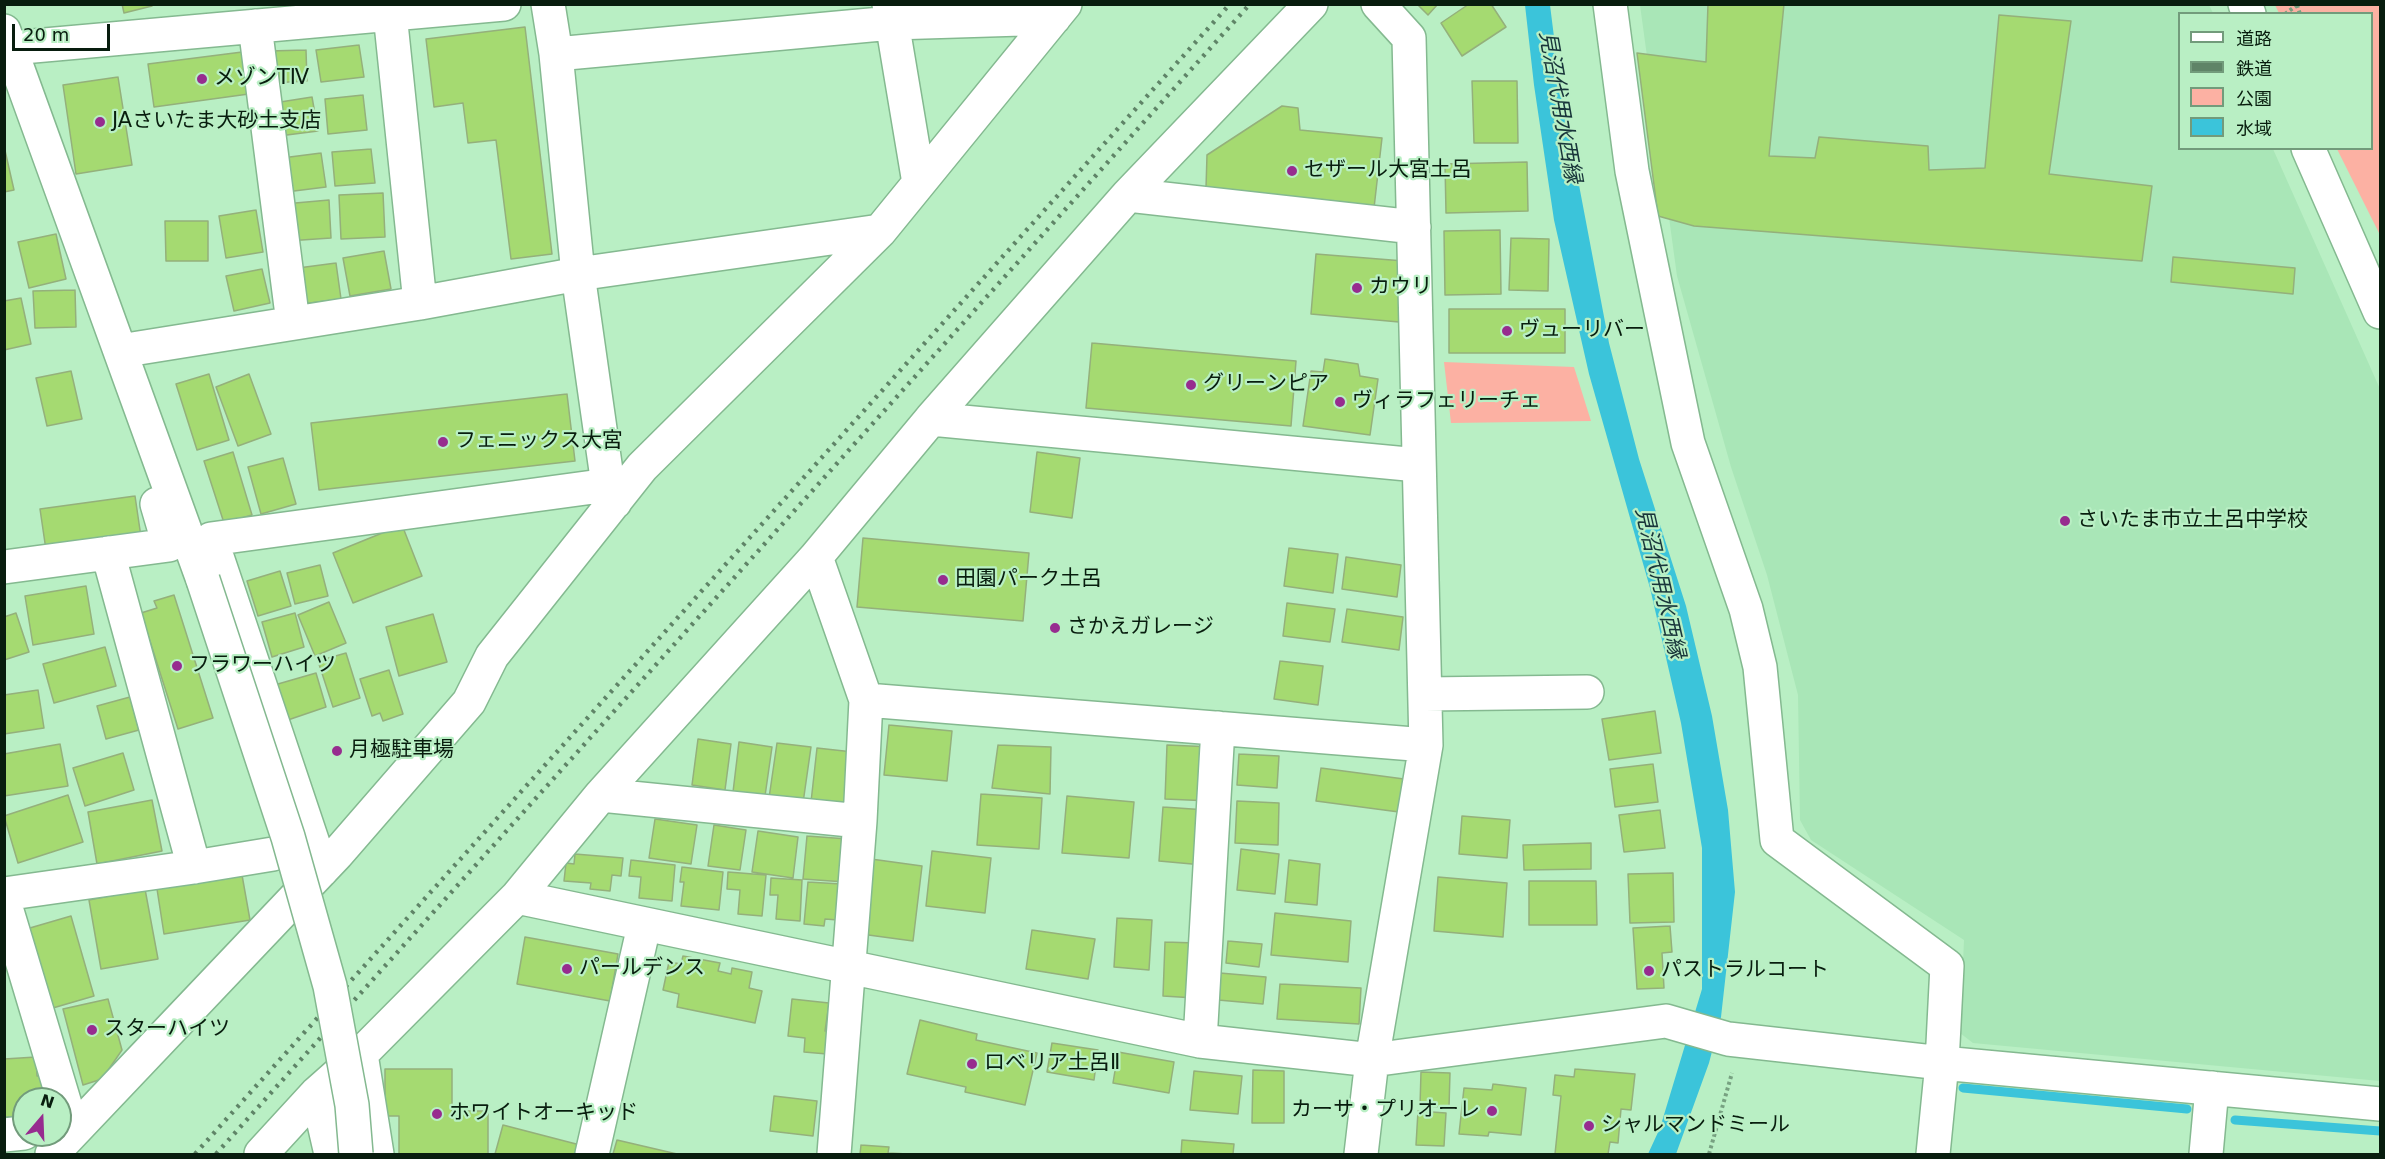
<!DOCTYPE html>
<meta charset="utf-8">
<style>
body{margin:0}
#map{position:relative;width:2385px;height:1159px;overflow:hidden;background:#b9efc4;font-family:"DejaVu Sans","Noto Sans JP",sans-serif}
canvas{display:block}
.frame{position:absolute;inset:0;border:6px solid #081d0e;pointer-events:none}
.legend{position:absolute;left:2178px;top:12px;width:195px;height:138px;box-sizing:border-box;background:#b9efc4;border:2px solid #729b7b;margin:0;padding:8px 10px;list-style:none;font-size:18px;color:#081d0e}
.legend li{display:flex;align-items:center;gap:12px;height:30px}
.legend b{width:30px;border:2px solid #729b7b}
.north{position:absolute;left:12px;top:1087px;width:60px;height:60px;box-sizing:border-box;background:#b9efc4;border:2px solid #729b7b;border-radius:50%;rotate:19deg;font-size:16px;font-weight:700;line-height:24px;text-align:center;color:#081d0e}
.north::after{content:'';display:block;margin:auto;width:21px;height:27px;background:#972c8f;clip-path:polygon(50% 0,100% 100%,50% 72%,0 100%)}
.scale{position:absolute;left:12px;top:24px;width:98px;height:27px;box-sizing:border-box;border:3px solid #081d0e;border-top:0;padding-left:8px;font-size:18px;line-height:21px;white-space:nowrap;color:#081d0e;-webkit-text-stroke:4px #b9efc4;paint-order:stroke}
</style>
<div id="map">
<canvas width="2385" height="1159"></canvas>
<div class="frame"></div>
<ul class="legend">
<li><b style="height:8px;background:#fff"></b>道路</li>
<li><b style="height:8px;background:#5f8467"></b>鉄道</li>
<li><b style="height:16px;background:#fcb1a3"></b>公園</li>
<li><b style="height:16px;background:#3bc4da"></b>水域</li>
</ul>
<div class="north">N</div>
<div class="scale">20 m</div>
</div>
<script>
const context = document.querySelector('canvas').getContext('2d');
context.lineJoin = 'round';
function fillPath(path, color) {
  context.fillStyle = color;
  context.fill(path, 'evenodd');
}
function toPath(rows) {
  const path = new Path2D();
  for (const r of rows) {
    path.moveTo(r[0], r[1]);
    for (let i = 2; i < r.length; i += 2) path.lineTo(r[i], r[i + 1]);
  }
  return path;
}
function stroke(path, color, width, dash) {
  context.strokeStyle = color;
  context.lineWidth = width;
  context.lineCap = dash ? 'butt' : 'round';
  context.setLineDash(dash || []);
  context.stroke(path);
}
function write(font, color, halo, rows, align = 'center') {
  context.font = font + ' "DejaVu Sans","Noto Sans JP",sans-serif';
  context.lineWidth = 4.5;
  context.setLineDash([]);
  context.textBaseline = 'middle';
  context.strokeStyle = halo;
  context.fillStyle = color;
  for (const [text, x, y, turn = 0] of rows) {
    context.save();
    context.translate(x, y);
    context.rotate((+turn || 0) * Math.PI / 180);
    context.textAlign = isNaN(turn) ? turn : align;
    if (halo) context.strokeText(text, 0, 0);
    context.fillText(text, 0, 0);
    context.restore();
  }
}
fillPath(toPath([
 [1640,5,2209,5,2213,13,2180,14,2180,148,2273,149,2380,389,2380,1081,1973,1043,1960,1033,1964,940,1811,840,1800,820,1798,695,1767,575,1731,467,1677,276]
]), '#a9e6b7');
fillPath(toPath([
 [2275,5,2380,5,2380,235,2337,149,2372,148,2372,14,2279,13],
 [1444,362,1574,367,1591,421,1451,423]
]), '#fcb1a3');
fillPath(toPath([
 [1525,5,1550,5,1560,85,1609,343,1639,459,1686,606,1712,716,1728,810,1735,892,1721,1017,1709,1063,1676,1154,1648,1154,1660,1128,1702,989,1702,848,1681,723,1650,588,1589,374,1554,220,1534,85]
]), '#3bc4da');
stroke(toPath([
 [1963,1088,2187,1109],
 [2235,1120,2380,1131]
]), '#3bc4da', 9);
const building = toPath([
 [122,4,152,4,152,6,124,13,122,4],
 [1417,4,1438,4,1428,15,1417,4],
 [1469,4,1491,4,1506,27,1462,56,1441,23,1469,4],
 [1708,4,1784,4,1769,156,1815,158,1819,137,1928,146,1929,170,1985,168,1999,15,2071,21,2049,174,2152,186,2142,261,1694,226,1658,216,1637,53,1706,62,1708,4],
 [525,27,552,254,511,259,496,140,468,143,463,103,434,107,426,39,525,27],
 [359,45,364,77,321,82,316,50,359,45],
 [306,50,307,81,271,83,269,51,306,50],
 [250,51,256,93,154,107,148,64,250,51],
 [118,77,132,165,76,174,63,85,118,77],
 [1472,81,1517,81,1518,143,1474,143,1472,81],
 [363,95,367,130,328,134,325,99,363,95],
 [312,97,318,131,279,136,274,103,312,97],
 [1282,106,1298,108,1300,130,1382,138,1374,208,1206,188,1207,155,1282,106],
 [4,146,14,190,4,192,4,146],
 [371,149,375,183,335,186,332,152,371,149],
 [321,153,326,187,286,192,282,158,321,153],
 [1527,162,1528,211,1446,213,1445,164,1527,162],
 [383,193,385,237,341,239,339,195,383,193],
 [329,200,331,238,287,241,284,204,329,200],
 [256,210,263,252,226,258,219,216,256,210],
 [165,221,208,221,208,261,166,261,165,221],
 [1500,230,1501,294,1445,295,1444,231,1500,230],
 [56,234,66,279,29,288,18,242,56,234],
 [1511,238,1549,239,1548,291,1509,290,1511,238],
 [384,251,391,289,350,296,343,258,384,251],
 [1316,254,1404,261,1399,322,1311,314,1316,254],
 [2173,257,2295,268,2293,294,2171,282,2173,257],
 [336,263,341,299,302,304,298,268,336,263],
 [262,269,270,303,234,311,226,276,262,269],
 [75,290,76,327,35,328,33,291,75,290],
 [21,298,31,344,4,350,4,301,21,298],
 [1449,309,1565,309,1565,353,1449,353,1449,309],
 [1092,343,1296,361,1291,426,1086,408,1092,343],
 [1325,359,1358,364,1360,376,1378,379,1370,435,1303,426,1311,371,1323,372,1325,359],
 [71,371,82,419,47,426,36,378,71,371],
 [209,374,229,440,197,450,176,384,209,374],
 [249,374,271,434,238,446,216,387,249,374],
 [567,394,575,461,319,490,311,423,567,394],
 [233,452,252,515,224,523,204,461,233,452],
 [1037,452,1080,458,1072,518,1030,512,1037,452],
 [283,458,296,504,261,514,248,467,283,458],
 [135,496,141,537,46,550,40,509,135,496],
 [402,525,422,576,353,603,333,553,402,525],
 [863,538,1029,553,1023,621,857,607,863,538],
 [1289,548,1338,554,1333,593,1284,586,1289,548],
 [1346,557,1401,565,1397,597,1342,589,1346,557],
 [320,565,328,596,295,604,287,573,320,565],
 [280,571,291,606,258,616,247,581,280,571],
 [86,586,94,634,33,645,25,596,86,586],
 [174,595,213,718,178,729,141,613,157,608,154,601,174,595],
 [329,602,346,643,315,656,298,615,329,602],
 [1287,603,1335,609,1330,642,1283,636,1287,603],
 [1347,609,1403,617,1399,650,1342,642,1347,609],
 [16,613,29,652,4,660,4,617,16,613],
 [295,613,304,647,272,657,262,622,295,613],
 [433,614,447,662,399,676,386,627,433,614],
 [105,647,116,686,54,703,43,664,105,647],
 [346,653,360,698,333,707,318,661,346,653],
 [1280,661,1323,666,1318,705,1274,699,1280,661],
 [389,670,403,714,383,721,380,713,372,716,360,679,389,670],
 [316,673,326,707,282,722,271,686,316,673],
 [38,690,44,728,4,734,4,695,38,690],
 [130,697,139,730,106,739,97,706,130,697],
 [1655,711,1661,753,1609,760,1602,719,1655,711],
 [889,725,952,731,947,781,884,775,889,725],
 [698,739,731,744,725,790,692,785,698,739],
 [739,742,772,747,765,796,733,792,739,742],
 [777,743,811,747,803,803,769,798,777,743],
 [60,744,68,786,4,796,4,754,60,744],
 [998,745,1051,747,1050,794,992,788,998,745],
 [1167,745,1213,747,1211,801,1165,799,1167,745],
 [817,748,853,752,846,806,811,802,817,748],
 [123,753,134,790,85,806,73,768,123,753],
 [1239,754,1279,756,1277,788,1237,785,1239,754],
 [1653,764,1658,802,1615,807,1610,769,1653,764],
 [1321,768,1404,779,1399,812,1316,801,1321,768],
 [981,794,1042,798,1039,849,977,845,981,794],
 [68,795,83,842,18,863,4,816,68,795],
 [1067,796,1134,802,1129,858,1062,853,1067,796],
 [152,800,162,851,97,864,88,812,152,800],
 [1237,801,1279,803,1278,845,1235,843,1237,801],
 [1163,807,1207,810,1203,865,1159,861,1163,807],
 [1660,810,1665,848,1624,852,1619,815,1660,810],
 [1462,816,1510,820,1507,858,1459,854,1462,816],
 [655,819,697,825,691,864,649,858,655,819],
 [714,825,746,830,740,870,708,866,714,825],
 [758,831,798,837,793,878,752,872,758,831],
 [807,836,848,839,845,882,803,879,807,836],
 [1591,843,1591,869,1524,870,1523,845,1591,843],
 [1241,849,1279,854,1275,894,1237,890,1241,849],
 [932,851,991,858,985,913,926,906,932,851],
 [575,854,623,858,621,876,612,875,610,891,590,889,591,883,564,881,566,863,574,864,575,854],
 [871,859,922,866,913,941,861,934,871,859],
 [631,860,675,865,672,901,639,898,641,877,629,876,631,860],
 [1289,860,1320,864,1317,905,1285,902,1289,860],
 [682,867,723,872,719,910,681,906,684,882,680,882,682,867],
 [728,872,766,875,762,916,738,914,740,890,727,889,728,872],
 [1673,873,1674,922,1630,923,1628,874,1673,873],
 [242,875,250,920,164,934,157,889,242,875],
 [1438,877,1507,883,1503,937,1434,931,1438,877],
 [771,878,802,880,800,921,776,919,778,895,770,895,771,878],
 [1529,881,1596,881,1597,925,1529,925,1529,881],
 [808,882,841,884,838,920,825,919,824,926,804,924,808,882],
 [145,889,158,959,101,969,89,900,145,889],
 [1275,913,1351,921,1348,962,1271,955,1275,913],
 [71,916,94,996,46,1010,23,930,71,916],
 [1117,918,1152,920,1149,970,1114,967,1117,918],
 [1670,926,1672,952,1662,953,1664,988,1637,989,1633,928,1670,926],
 [1032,930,1095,939,1088,979,1026,969,1032,930],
 [525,937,618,954,610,1001,517,984,525,937],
 [1228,941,1262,944,1259,967,1226,963,1228,941],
 [1165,942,1196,943,1195,998,1163,996,1165,942],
 [683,956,720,963,718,971,731,974,732,968,752,972,749,988,762,991,755,1023,677,1007,679,994,663,990,669,962,681,964,683,956],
 [1220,973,1266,977,1263,1004,1218,1000,1220,973],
 [1280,984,1361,988,1359,1024,1277,1019,1280,984],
 [108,999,122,1050,102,1079,83,1085,63,1009,108,999],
 [792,999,829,1003,825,1031,829,1031,827,1054,804,1052,805,1038,788,1036,792,999],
 [920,1020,977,1034,976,1040,1037,1053,1025,1105,965,1092,966,1087,907,1074,920,1020],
 [1052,1043,1098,1050,1094,1080,1047,1072,1052,1043],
 [1118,1052,1174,1062,1169,1093,1113,1083,1118,1052],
 [36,1057,37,1076,42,1076,43,1096,24,1099,24,1116,4,1117,4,1059,36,1057],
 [385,1069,452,1069,452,1111,488,1111,488,1154,399,1154,399,1116,385,1116,385,1069],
 [1575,1069,1635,1074,1631,1110,1621,1109,1618,1143,1610,1142,1608,1154,1555,1154,1561,1096,1553,1095,1555,1075,1574,1077,1575,1069],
 [1253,1070,1284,1071,1284,1123,1252,1123,1253,1070],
 [1194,1071,1242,1076,1238,1114,1190,1110,1194,1071],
 [1421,1072,1450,1073,1449,1107,1420,1106,1421,1072],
 [1493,1084,1526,1088,1521,1135,1489,1132,1488,1136,1459,1134,1464,1088,1492,1090,1493,1084],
 [774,1096,817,1101,813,1136,770,1131,774,1096],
 [1418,1111,1446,1113,1444,1146,1416,1145,1418,1111],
 [503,1125,580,1145,577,1154,495,1154,503,1125],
 [617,1140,677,1154,613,1154,617,1140],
 [1182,1140,1234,1144,1233,1154,1181,1154,1182,1140],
 [861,1145,889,1147,888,1153,908,1154,860,1154,861,1145]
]);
fillPath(building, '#a5da71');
stroke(building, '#94b07b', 1.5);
const minor = toPath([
 [389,4,420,303],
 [548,4,556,54,578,274,608,485,615,502],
 [889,4,919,183],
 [1610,4,1632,171,1688,443,1746,609,1760,667,1777,840,1947,966,1942,1063,1933,1154],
 [2245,4,2249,14],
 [255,26,293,323],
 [4,31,203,580],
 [11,48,504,4],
 [556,54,892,23,1054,18],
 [2308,148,2380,312],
 [1128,195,1414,227],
 [120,351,420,303,578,274,880,231],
 [931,419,1418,465],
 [211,539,608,485],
 [212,542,322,870],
 [108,553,194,867],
 [816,557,866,700,860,821,834,1154],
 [4,567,169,545,157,504],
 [1425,694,1587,692],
 [866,700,1426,745],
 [601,795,860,821],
 [4,894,194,867,273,854],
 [517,897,1200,1041,1372,1060,1666,1021,1728,1039,1942,1063,2380,1104],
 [4,901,73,1131,60,1131],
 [1200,1041,1218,728],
 [361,1054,377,1154],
 [317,1093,331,1154],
 [4,1135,24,1133],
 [52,1154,337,854,469,702,492,656,642,467,880,231,1065,4],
 [261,1154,317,1093,361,1054,517,897,601,795,816,557,931,419,1128,195,1311,4],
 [592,1154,644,926],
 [1361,1154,1372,1060,1426,745,1409,38,1378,4],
 [2206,1154,2212,1088]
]);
stroke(minor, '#84b990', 36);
stroke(toPath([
 [2297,5,2300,14],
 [2285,14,2297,5],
 [1709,1154,1732,1073]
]), '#77a181', 4, [3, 3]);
stroke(minor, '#fff', 33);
stroke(toPath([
 [195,1154,1230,4],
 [216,1154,1250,4]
]), '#5f8467', 4.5, [3, 6]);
const minorBridge = toPath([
 [203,580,288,837,330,986,352,1105,356,1154]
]);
stroke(minorBridge, '#84b990', 36, []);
stroke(minorBridge, '#fff', 33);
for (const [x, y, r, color] of [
 [202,79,6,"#972c8f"],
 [100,122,6,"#972c8f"],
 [1292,171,6,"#972c8f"],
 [1357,288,6,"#972c8f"],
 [1507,331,6,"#972c8f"],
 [1191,385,6,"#972c8f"],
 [1340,402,6,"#972c8f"],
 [443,442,6,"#972c8f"],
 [2065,521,6,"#972c8f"],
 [943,580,6,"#972c8f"],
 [1055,628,6,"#972c8f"],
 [177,666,6,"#972c8f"],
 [337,751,6,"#972c8f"],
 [567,969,6,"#972c8f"],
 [1649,971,6,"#972c8f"],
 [92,1030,6,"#972c8f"],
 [972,1064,6,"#972c8f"],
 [1492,1111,6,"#972c8f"],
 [437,1114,6,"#972c8f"],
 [1589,1126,6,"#972c8f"]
]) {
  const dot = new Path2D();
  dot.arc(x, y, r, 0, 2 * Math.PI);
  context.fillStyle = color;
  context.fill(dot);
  stroke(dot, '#b9efc4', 2);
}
write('21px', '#081d0e', '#b9efc4', [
 ["メゾンTⅣ",214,79],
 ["JAさいたま大砂土支店",112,122],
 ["セザール大宮土呂",1304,171],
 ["カウリ",1369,288],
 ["ヴューリバー",1519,331],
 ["グリーンピア",1203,385],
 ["ヴィラフェリーチェ",1352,402],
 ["フェニックス大宮",455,442],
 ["さいたま市立土呂中学校",2077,521],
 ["田園パーク土呂",955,580],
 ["さかえガレージ",1067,628],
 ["フラワーハイツ",189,666],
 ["月極駐車場",349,751],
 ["パールデンス",579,969],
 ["パストラルコート",1661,971],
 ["スターハイツ",104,1030],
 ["ロベリア土呂Ⅱ",984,1064],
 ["カーサ・プリオーレ",1480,1111,"right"],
 ["ホワイトオーキッド",449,1114],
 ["シャルマンドミール",1601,1126]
], 'left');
write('italic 22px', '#18353a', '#b9efc4', [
 ["見沼代用水西縁",1559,107,80],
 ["見沼代用水西縁",1659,583,77]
]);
</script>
